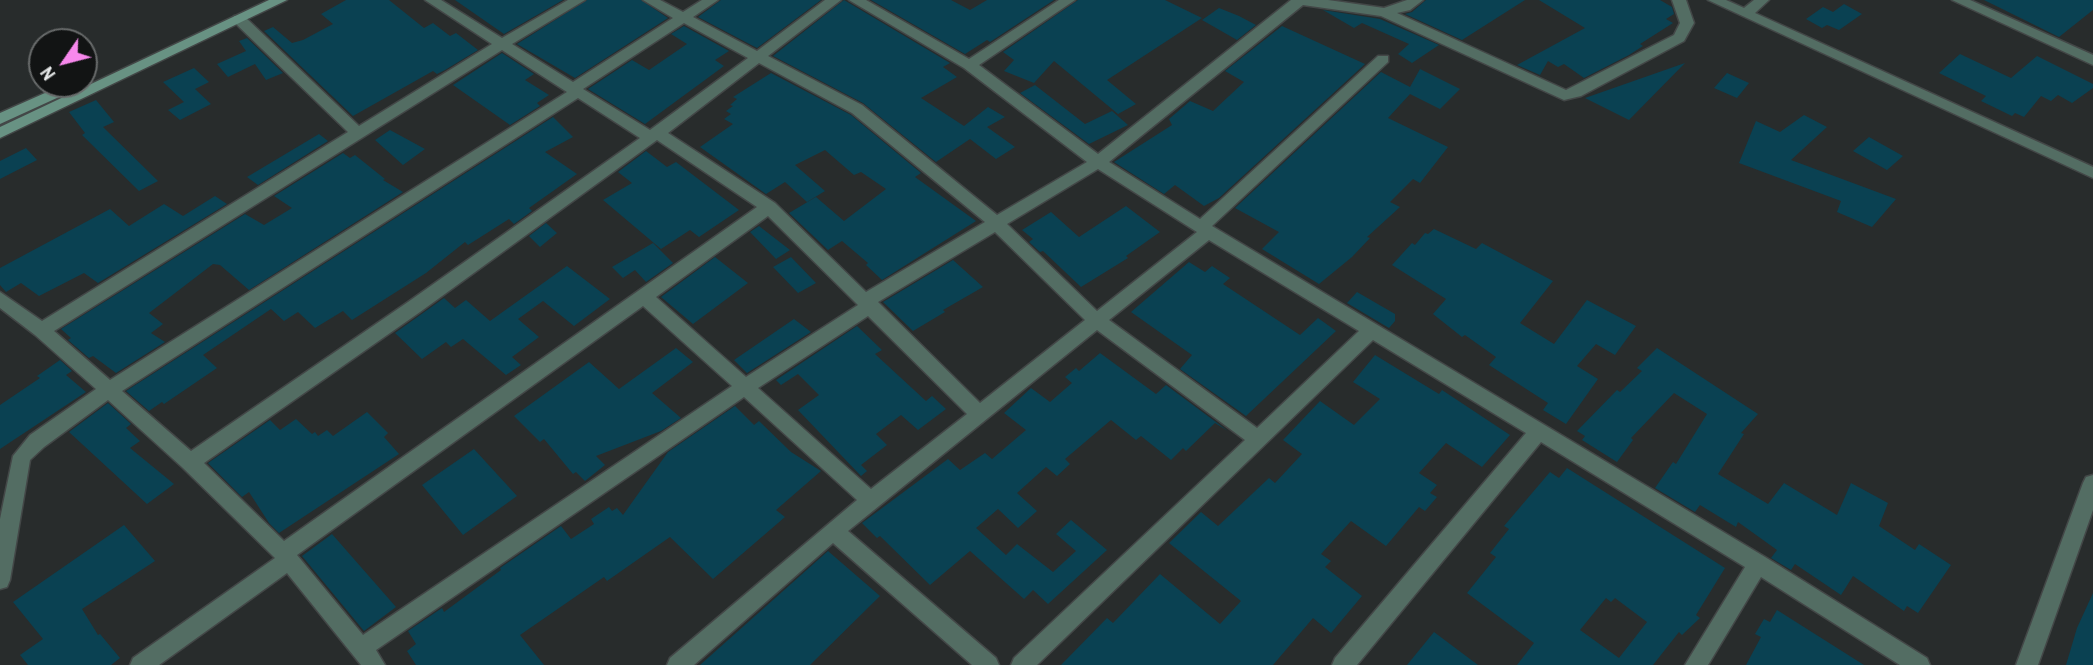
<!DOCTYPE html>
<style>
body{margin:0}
#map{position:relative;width:2093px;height:665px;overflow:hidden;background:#282c2c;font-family:"Archivo Narrow",sans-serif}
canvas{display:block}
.north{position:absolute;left:28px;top:28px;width:70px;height:70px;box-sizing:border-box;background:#121414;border:2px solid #676a6a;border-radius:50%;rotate:235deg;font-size:19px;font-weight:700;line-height:28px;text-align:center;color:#e7eaea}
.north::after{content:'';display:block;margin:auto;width:24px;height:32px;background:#f788ec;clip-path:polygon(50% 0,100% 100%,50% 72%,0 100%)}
</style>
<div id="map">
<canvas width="2093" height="665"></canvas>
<div class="north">N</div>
</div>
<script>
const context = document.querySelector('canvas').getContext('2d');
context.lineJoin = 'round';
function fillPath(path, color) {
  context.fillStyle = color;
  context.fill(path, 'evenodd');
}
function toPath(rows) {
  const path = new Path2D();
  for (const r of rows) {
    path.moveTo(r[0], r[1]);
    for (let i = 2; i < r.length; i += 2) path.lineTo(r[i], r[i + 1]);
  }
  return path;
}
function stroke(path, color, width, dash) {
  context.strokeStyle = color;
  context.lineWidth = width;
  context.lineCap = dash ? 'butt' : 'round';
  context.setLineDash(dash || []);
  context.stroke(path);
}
fillPath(toPath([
 [346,0,389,0,424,28,433,23,450,36,456,33,478,50,445,70,437,74,433,71,353,116,264,31,273,27,292,43,303,40,333,24,321,14],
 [455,0,563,0,504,34],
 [587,0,641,0,668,18,575,78,517,44],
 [721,0,821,0,757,48,698,17],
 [844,0,950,63,943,67,957,77,921,98,964,126,988,107,1005,117,987,127,1015,147,996,159,970,139,936,162,863,103,773,56],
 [871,0,951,0,970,10,987,0,1054,0,990,42,987,40,965,54],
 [1078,0,1165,0,1202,18,1107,80,1136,104,1118,114,1054,61,1034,83,1004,71,1014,60,1003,52],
 [1426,0,1525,0,1462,40,1405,14,1412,12],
 [1539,0,1660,0,1672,7,1674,14,1666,19,1673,23,1640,44,1643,46,1629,55,1584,78,1564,64,1558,67,1548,61,1540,75,1517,65,1585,28],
 [1984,0,2093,0,2093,10,2059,37],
 [1844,4,1862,14,1839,30,1827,25,1822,28,1806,19,1823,7,1833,12],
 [1219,8,1239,16,1256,25,1237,40,1202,20],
 [1323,10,1380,19,1439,45,1412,63,1398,54,1409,44,1362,23,1354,28],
 [684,26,729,51,715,60,724,66,645,124,588,89,632,60,649,70,687,44,671,34],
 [1282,26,1365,64,1219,198,1204,206,1175,185,1164,194,1114,162,1172,125,1169,119,1190,101,1213,111,1244,82,1225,71],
 [247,38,283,73,266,80,255,64,228,77,217,64,246,51,239,41],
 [502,53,534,74,525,80,549,95,537,103,540,106,510,125,453,85],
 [1960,54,2011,78,2037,56,2093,84,2093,88,2072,103,2058,95,2051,101,2041,96,2024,117,2015,113,2012,116,1981,101,1986,96,1939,73],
 [1685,63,1629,120,1585,98],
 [194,68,209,82,195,89,211,104,180,120,168,110,184,102,163,82],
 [1420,69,1460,89,1440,109,1410,94,1388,118,1448,147,1420,183,1413,179,1390,202,1400,207,1367,237,1370,238,1352,257,1319,284,1262,249,1279,232,1235,208,1381,72,1410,87],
 [771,73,851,115,921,173,915,177,976,221,882,280,866,265,868,263,842,241,828,250,789,213,816,197,844,221,886,189,861,172,854,175,825,150,795,165,825,191,807,202,785,182,766,194,700,147,733,124,724,119,731,114,726,111,733,106,730,105,737,99,733,97],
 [1727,73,1749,83,1737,98,1714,88],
 [1035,85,1085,124,1112,111,1128,125,1089,144,1020,93],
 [96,100,114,122,103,127,158,181,139,191,82,135,85,133,69,112],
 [1804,115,1827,127,1791,160,1896,199,1872,227,1837,212,1841,201,1739,163,1756,121,1780,132],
 [553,117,573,137,545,152,577,174,529,208,532,211,514,224,509,219,468,245,465,242,426,273,352,320,343,311,315,328,298,312,284,321,271,309,203,355,217,368,164,404,162,402,149,411,126,391],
 [390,130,425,149,403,165,375,140],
 [319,134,328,141,258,185,247,177],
 [1869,137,1903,156,1887,170,1853,151],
 [26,148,37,160,0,179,0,161],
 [646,151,667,167,676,162,739,210,699,237,690,230,661,249,603,200,632,183,618,172],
 [343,153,350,158,355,155,385,179,383,180,403,192,249,290,220,265,213,264,149,313,163,324,151,333,165,342,116,373,93,356,89,358,68,340,71,338,61,329,245,214,264,225,292,208,274,196],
 [215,196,227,204,98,283,84,273,39,296,21,283,6,292,0,285,0,268,110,209,129,226,164,204,183,216],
 [1126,206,1160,232,1126,256,1128,258,1081,287,1043,251,1040,252,1029,242,1033,239,1022,230,1051,212,1079,237],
 [546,223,557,233,540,247,529,236],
 [759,226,790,250,776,259,750,232],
 [1434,229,1476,249,1482,243,1553,281,1520,323,1554,344,1587,300,1636,326,1615,355,1596,344,1577,366,1598,379,1566,424,1543,410,1548,403,1489,365,1496,357,1465,335,1462,337,1433,314,1446,299,1392,265,1412,243,1415,245,1425,233,1428,234],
 [653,243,673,263,646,282,635,270,623,278,612,267],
 [715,257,748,283,693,324,661,297],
 [791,257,816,283,798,293,773,267],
 [953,260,983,287,943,310,945,312,913,331,883,302],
 [1189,262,1205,272,1212,266,1230,278,1223,284,1300,335,1318,318,1336,331,1246,416,1180,369,1192,355,1131,312],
 [567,266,610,299,574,326,543,301,518,319,539,337,512,357,521,365,506,375,463,339,451,347,446,342,422,359,395,333,444,298,455,308,466,300,490,321],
 [1357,292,1395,314,1395,321,1389,328,1347,303],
 [794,319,811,332,747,373,734,360],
 [857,326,882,350,875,354,926,401,932,396,946,409,918,430,901,415,876,434,887,445,861,465,867,471,861,476,798,410,819,395,798,374,781,385,776,380],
 [676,348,693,362,652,393,681,418,661,431,596,456,605,465,585,481,576,472,573,474,544,439,540,442,514,416,589,362,619,389],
 [1657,348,1758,414,1741,433,1744,434,1718,474,1768,504,1784,483,1837,515,1851,483,1888,503,1879,526,1915,550,1919,544,1951,565,1918,613,1907,606,1904,611,1853,576,1841,595,1795,564,1791,570,1771,558,1777,550,1738,522,1736,527,1700,505,1695,512,1655,488,1673,462,1676,464,1707,414,1674,393,1631,438,1633,440,1617,462,1582,440,1585,436,1577,431,1617,390,1620,392,1642,371,1637,368],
 [1100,353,1156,394,1166,385,1228,431,1215,423,1186,451,1183,448,1171,460,1141,436,1136,440,1111,420,1065,459,1070,464,1057,476,1046,467,1017,493,1037,511,1018,528,998,509,976,528,1006,555,1017,544,1053,572,1076,551,1056,534,1071,520,1107,550,1048,604,1033,590,1024,599,970,551,930,585,880,536,877,538,862,523,948,459,960,470,985,453,992,459,1026,430,1004,413,1031,388,1050,402,1072,383,1065,377,1076,368,1079,371],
 [1375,355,1439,394,1442,390,1510,435,1482,467,1446,443,1419,473,1437,485,1430,493,1437,497,1425,511,1419,507,1386,546,1351,521,1321,554,1331,561,1325,567,1362,596,1331,633,1313,618,1273,665,1061,665,1107,618,1113,623,1160,574,1220,624,1241,601,1169,543,1201,512,1218,526,1269,478,1275,483,1302,454,1283,440,1320,401,1354,425,1380,399,1353,382],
 [60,360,72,371,66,375,86,392,0,449,0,405,40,378,37,376],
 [108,403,131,424,126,428,140,441,130,448,174,484,147,504,69,432],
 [735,406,754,425,759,421,791,452,821,471,776,510,785,517,713,579,670,537,607,581,604,577,520,635,544,665,416,665,407,651,416,644,408,631,442,608,444,612,501,570,500,568,561,526,571,539,594,524,591,519,609,507,612,511,617,508,623,515,668,452],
 [367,412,388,433,384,437,399,454,279,533,269,523,249,492,242,497,208,463,270,420,280,430,296,419,312,434,315,432,318,436,327,430,333,436],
 [474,449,517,496,463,535,422,485],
 [1567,468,1725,568,1696,615,1700,618,1682,635,1679,632,1653,665,1517,665,1534,643,1467,593,1496,557,1490,553,1509,529,1504,526,1550,472,1559,478],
 [1606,598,1611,602,1615,598,1647,622,1619,658,1580,630],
 [124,525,155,561,82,609,98,635,100,634,120,658,111,665,28,665,20,655,43,639,13,602],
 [332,534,396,607,364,631,302,556],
 [828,551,880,596,810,665,700,665],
 [2093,593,2093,665,2066,665,2077,628],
 [1777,610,1864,665,1746,665,1761,637,1755,634,1764,619,1770,622],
 [1434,632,1478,665,1407,665]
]), '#0a4152');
const street = toPath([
 [425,0,441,0,502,38,568,0,585,0,512,44,573,82,673,18,643,0,660,0,683,12,702,0,718,0,693,17,757,51,825,0,841,0,768,56,862,105,997,215,1087,162,964,68,849,0,866,0,969,59,1059,0,1075,0,979,65,1098,154,1291,0,1328,0,1384,8,1407,0,1423,0,1410,10,1397,13,1566,90,1674,35,1680,23,1672,0,1686,0,1694,23,1684,41,1581,96,1564,100,1381,16,1303,5,1109,162,1200,219,1378,56,1388,56,1388,62,1212,226,1765,557,1927,658,1930,665,1900,665,1761,577,1708,665,1685,665,1745,567,1541,442,1357,665,1332,665,1335,658,1526,433,1373,340,1037,665,1011,665,1014,658,1245,440,1097,330,848,531,996,658,999,665,972,665,833,543,694,665,667,665,670,658,857,500,744,397,376,650,385,665,361,665,287,573,159,665,130,665,133,658,275,558,183,468,108,400,44,447,30,460,10,580,7,587,0,589,0,519,13,456,30,435,96,389,35,335,0,308,0,292,42,321,348,132,234,22,234,16,244,16,359,126,492,44,425,0],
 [684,23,748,58,650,130,583,89,684,23],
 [502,50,567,92,110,380,54,331,502,50],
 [759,63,852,113,985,222,866,292,775,203,668,133,759,63],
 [578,98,640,138,408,302,191,451,122,391,578,98],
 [657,140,757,207,284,541,204,463,420,312,657,140],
 [1098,169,1197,232,1097,311,1007,224,1098,169],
 [768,216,858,305,746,377,656,297,768,216],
 [995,232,1085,320,980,403,878,302,995,232],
 [1209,240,1359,331,1257,428,1109,320,1209,240],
 [643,306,732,386,363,635,297,555,643,306],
 [868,316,967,414,871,489,758,388,868,316],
 [1708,0,1726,0,1744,8,1754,0,1769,0,1755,13,2093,167,2093,178,1708,0],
 [1952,0,1970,0,2093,55,2093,65,1952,0],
 [2093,475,2093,510,2038,665,2016,665,2083,483,2086,477,2093,475]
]);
const secondary = toPath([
 [269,0,287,0,0,138,0,127,269,0],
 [54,89,61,94,59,97,0,124,0,113,54,89]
]);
stroke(street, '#434747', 3);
stroke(secondary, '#434747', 3);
fillPath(street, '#536d63');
fillPath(secondary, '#689283');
</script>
